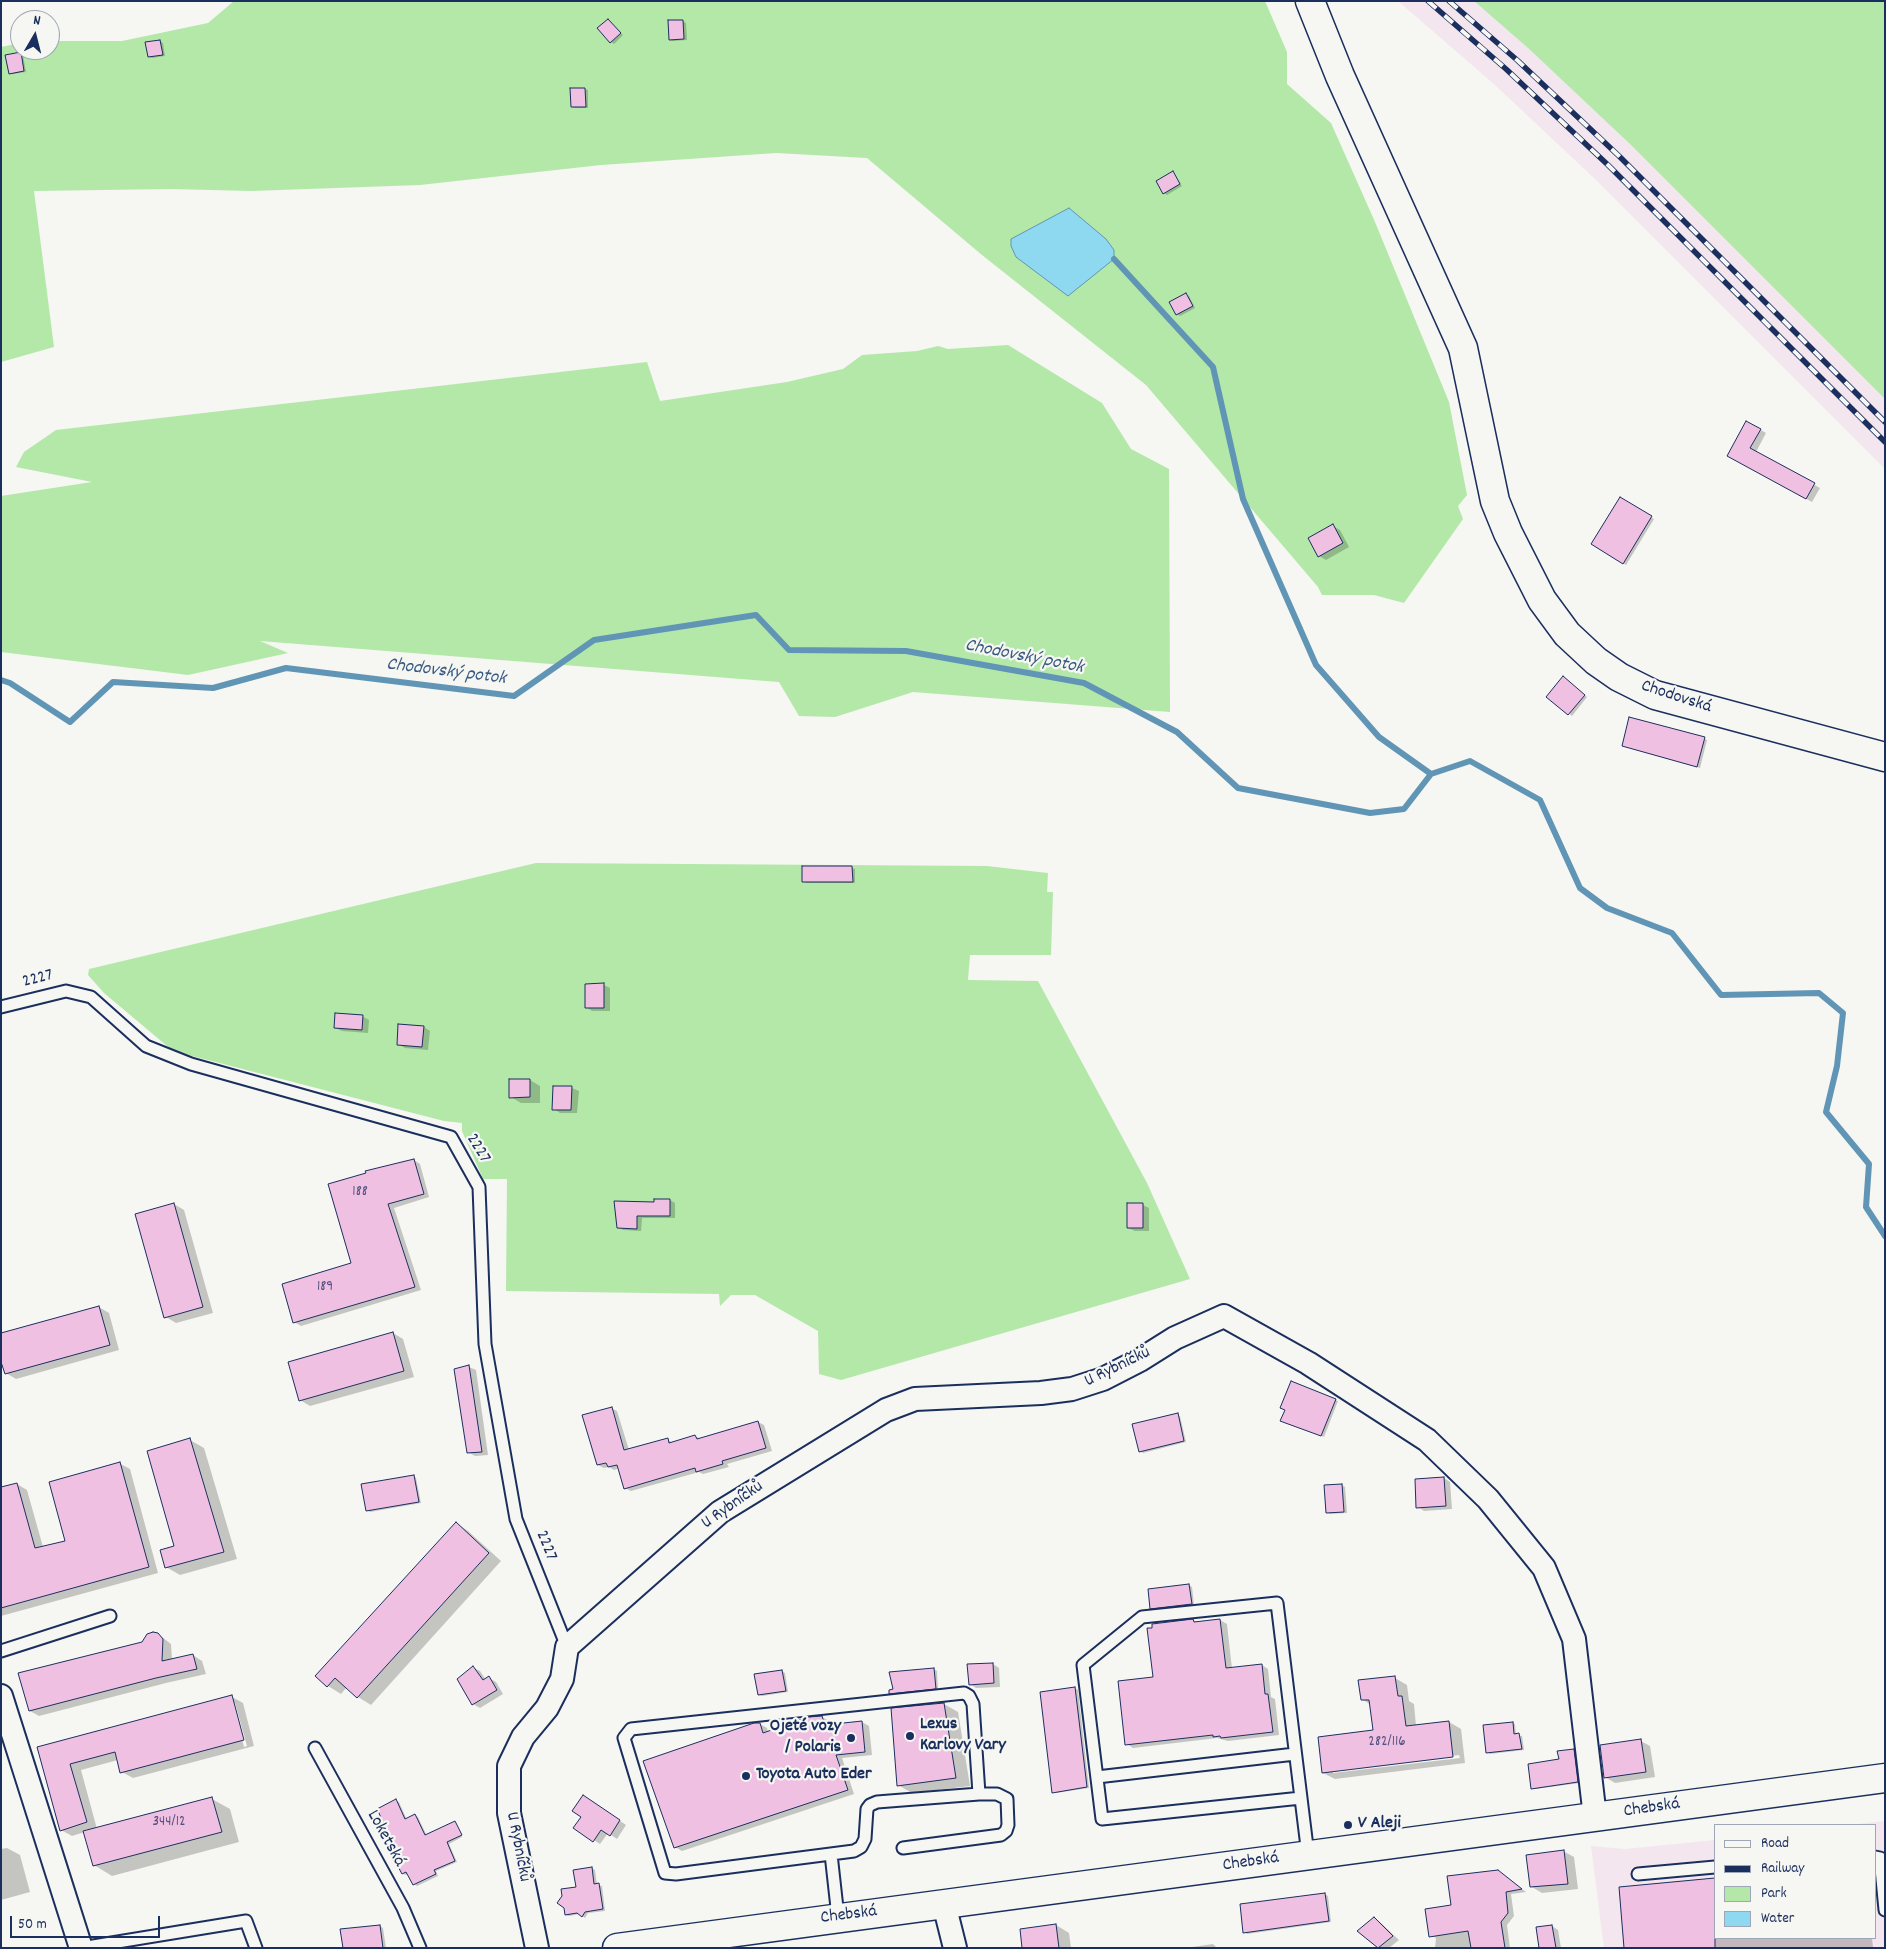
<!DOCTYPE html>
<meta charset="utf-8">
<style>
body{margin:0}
#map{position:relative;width:1886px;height:1949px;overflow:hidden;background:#f6f6f2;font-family:Dekko,sans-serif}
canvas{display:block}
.frame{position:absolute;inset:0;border:2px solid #1b2f5e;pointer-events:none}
.legend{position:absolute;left:1714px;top:1824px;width:162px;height:115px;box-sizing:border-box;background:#f6f6f2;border:1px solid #9ea6b7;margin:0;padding:6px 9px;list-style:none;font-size:15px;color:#1b2f5e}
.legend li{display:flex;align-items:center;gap:10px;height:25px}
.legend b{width:25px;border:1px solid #9ea6b7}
.north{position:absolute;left:10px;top:10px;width:50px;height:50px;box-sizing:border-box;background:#f6f6f2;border:1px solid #9ea6b7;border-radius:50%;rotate:8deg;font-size:14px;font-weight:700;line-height:20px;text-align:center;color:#1b2f5e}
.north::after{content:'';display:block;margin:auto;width:18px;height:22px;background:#1b2f5e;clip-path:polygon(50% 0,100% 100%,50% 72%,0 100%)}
.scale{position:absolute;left:10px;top:1916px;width:150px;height:22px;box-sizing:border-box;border:2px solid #1b2f5e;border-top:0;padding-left:6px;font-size:15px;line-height:18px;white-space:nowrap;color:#1b2f5e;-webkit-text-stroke:4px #f6f6f2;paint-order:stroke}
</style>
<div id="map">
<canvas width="1886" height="1949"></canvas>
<div class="frame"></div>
<ul class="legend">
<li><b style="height:6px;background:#f6f6f2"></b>Road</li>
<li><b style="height:6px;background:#1b2f5e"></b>Railway</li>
<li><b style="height:14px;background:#b3e8a9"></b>Park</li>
<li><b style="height:14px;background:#8fd9f0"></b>Water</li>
</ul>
<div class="north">N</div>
<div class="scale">50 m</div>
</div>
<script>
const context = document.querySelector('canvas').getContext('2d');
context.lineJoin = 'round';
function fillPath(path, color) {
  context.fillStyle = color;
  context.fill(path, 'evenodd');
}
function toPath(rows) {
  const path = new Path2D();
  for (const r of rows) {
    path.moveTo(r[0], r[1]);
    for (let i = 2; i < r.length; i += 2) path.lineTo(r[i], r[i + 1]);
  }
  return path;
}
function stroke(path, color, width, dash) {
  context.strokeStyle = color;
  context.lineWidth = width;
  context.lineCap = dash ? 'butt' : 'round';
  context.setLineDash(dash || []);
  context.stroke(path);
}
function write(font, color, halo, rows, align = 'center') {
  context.font = font + ' Dekko,sans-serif';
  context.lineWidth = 4.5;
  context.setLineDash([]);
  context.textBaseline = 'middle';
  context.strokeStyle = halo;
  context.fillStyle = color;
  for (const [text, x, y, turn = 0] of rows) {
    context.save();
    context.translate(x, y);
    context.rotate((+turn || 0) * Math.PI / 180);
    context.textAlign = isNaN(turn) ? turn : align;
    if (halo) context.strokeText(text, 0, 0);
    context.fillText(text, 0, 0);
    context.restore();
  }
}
fillPath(toPath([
 [1398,1,1474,1,1528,48,1631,145,1885,399,1885,469,1596,180,1495,85],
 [1885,1821,1885,1948,1604,1948,1591,1846,1625,1849,1715,1840,1715,1938,1875,1938,1875,1825,1847,1825]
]), '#f4e6ee');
fillPath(toPath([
 [234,1,1265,1,1287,52,1287,84,1331,123,1375,222,1449,402,1467,495,1458,506,1463,519,1404,603,1374,595,1322,595,1318,587,1146,385,982,255,867,158,776,153,601,165,420,185,251,191,171,189,34,191,54,347,1,362,1,47,20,43,20,50,50,50,50,41,122,41,208,23],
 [1474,1,1885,1,1885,399,1631,145,1528,48],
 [1008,345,1102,403,1131,449,1169,469,1170,712,913,692,835,717,799,716,779,682,260,641,288,653,188,675,1,652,1,496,92,482,16,467,24,452,56,430,647,362,660,401,787,382,843,369,862,355,917,351,938,346,948,349],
 [536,863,987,866,1048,873,1047,892,1053,892,1051,955,970,955,968,980,1038,981,1147,1183,1190,1279,841,1380,819,1374,818,1331,755,1295,731,1295,720,1306,719,1294,506,1291,507,1179,483,1179,462,1131,462,1123,444,1121,173,1051,104,993,88,975,89,969]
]), '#b3e8a9');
const water = toPath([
 [1069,208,1106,239,1114,250,1114,259,1068,296,1016,257,1011,246,1011,239,1069,208]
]);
fillPath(water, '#8fd9f0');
stroke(water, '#6195b6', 1);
fillPath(toPath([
 [608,20,623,35,614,44,611,42],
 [683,21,686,23,687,40,673,41,670,40],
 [160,41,163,43,165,56,152,58,149,57],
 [20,53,23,55,26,72,13,74,10,73],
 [585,89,588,90,588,108,575,108,572,107],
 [1173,172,1182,186,1167,195,1164,193],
 [1186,294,1189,296,1195,308,1180,316,1177,314],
 [1747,422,1766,433,1756,452,1820,488,1812,502,1728,455],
 [1621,499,1654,519,1626,565,1593,544],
 [1333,526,1340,530,1349,547,1326,560,1319,556],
 [1566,679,1587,697,1572,716,1548,696],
 [1704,739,1707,740,1700,768,1626,747],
 [852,868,855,869,855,883,806,883,804,881],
 [604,985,610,988,610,1011,592,1011,586,1007],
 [362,1016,369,1020,368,1033,342,1031,335,1028],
 [424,1027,430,1031,428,1050,405,1048,398,1044],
 [530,1080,540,1086,540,1103,521,1103,511,1097],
 [554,1087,572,1088,579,1091,577,1113,560,1113,554,1109],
 [414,1160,420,1164,429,1197,394,1208,421,1290,301,1326,294,1322,353,1264],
 [670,1200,675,1203,675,1218,642,1218,641,1231,623,1230,618,1227,655,1203],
 [174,1204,184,1210,213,1313,176,1323,166,1317],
 [1143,1205,1149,1208,1149,1231,1135,1231,1128,1228],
 [99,1307,109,1313,119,1350,16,1379,6,1373],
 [393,1333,403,1339,414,1377,310,1406,300,1400],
 [469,1367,476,1370,488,1455,475,1456,468,1452],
 [1291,1382,1338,1401,1324,1437,1284,1422],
 [611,1408,617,1411,629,1450,668,1440,673,1443,695,1436,701,1439,758,1422,764,1425,772,1451,727,1464,729,1467,703,1474,699,1472,631,1491,625,1488,620,1468,614,1470,609,1467,604,1468,598,1465],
 [1177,1415,1180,1416,1186,1442,1143,1453,1140,1451],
 [190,1440,204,1448,237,1559,180,1575,166,1567,176,1547],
 [119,1463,130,1469,158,1573,1,1616,1,1489,17,1484,27,1490,43,1547,67,1542],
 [414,1476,416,1478,421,1503,370,1512,367,1510],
 [1444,1478,1450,1482,1452,1509,1424,1511,1418,1507],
 [1342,1485,1345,1487,1347,1513,1330,1514,1327,1512,1326,1486],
 [456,1523,468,1531,501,1561,371,1705,358,1697,347,1687,341,1694,328,1686,317,1676],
 [1189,1585,1192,1587,1194,1605,1154,1610,1151,1608],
 [1193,1620,1198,1623,1220,1620,1227,1624,1232,1669,1262,1665,1268,1669,1271,1697,1275,1699,1279,1735,1228,1741,1217,1738,1133,1748,1127,1744,1155,1678],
 [158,1634,171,1644,172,1660,193,1655,202,1661,206,1674,166,1683,39,1716,30,1711],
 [993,1664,999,1668,1000,1687,976,1688,970,1684],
 [474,1668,480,1671,486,1680,489,1678,496,1682,503,1694,480,1708,473,1704],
 [934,1669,937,1671,938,1690,893,1694,891,1693],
 [782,1671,785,1673,788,1692,762,1696,759,1695,756,1675],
 [1395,1678,1407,1685,1409,1701,1414,1704,1416,1726,1449,1722,1461,1729,1465,1763,1335,1779,1323,1773,1374,1731,1371,1705,1362,1699],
 [1459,1755,1460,1758,1333,1773,1333,1771],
 [1075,1688,1078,1690,1089,1788,1056,1793,1053,1792],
 [232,1697,243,1703,254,1746,133,1778,122,1772,118,1760,81,1770,97,1829,212,1799,230,1809,239,1842,112,1876,94,1865,85,1832,72,1836,61,1830,38,1748],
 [233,1703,235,1703,247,1746,244,1747],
 [944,1704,958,1712,970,1786,912,1793,898,1785],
 [822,1717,829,1721,831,1726,862,1722,869,1726,872,1755,842,1758,854,1794,682,1851,675,1847,760,1724,767,1728,768,1732],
 [1512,1723,1515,1724,1516,1735,1522,1736,1524,1750,1490,1754,1488,1752],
 [1641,1741,1650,1746,1655,1777,1615,1783,1605,1777],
 [1573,1750,1576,1752,1580,1783,1535,1789,1532,1788,1560,1760],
 [590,1800,626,1825,617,1839,608,1833,600,1844,575,1828],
 [396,1801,399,1802,407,1820,415,1816,418,1817,427,1836,455,1822,462,1837,449,1844,457,1862,436,1871,438,1876,417,1886,414,1884,408,1874,405,1875,403,1873],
 [7,1848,20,1855,30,1892,1,1900,1,1849],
 [1563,1851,1574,1857,1578,1889,1542,1893,1532,1887],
 [592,1868,595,1870,597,1885,602,1886,605,1911,588,1913,585,1918,580,1914,569,1916,566,1915,577,1888],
 [1498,1871,1526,1892,1511,1894,1514,1916,1507,1925,1510,1948,1435,1948,1436,1938,1430,1935,1452,1906],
 [1325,1894,1328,1896,1331,1922,1247,1934,1245,1932],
 [1374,1919,1381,1923,1399,1940,1389,1948,1379,1947],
 [1056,1925,1069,1933,1071,1948,1024,1948],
 [380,1926,383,1928,386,1948,344,1948],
 [1552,1926,1558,1930,1561,1948,1541,1948],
 [1715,1938,1872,1938,1873,1948,1626,1948],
 [1213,1944,1217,1948,1185,1948]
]), '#0003');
stroke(toPath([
 [1114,259,1213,367,1243,499,1316,665,1379,737,1431,774],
 [1,680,10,683,70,722,113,682,213,688,286,668,514,696,594,640,756,615,789,650,906,651,1084,683,1177,732,1238,788,1370,813,1404,809,1431,774,1470,761,1540,800,1580,888,1607,908,1672,933,1721,995,1819,993,1843,1013,1837,1066,1826,1112,1869,1164,1866,1207,1885,1236]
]), '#6195b6', 6);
const building = toPath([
 [608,19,621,33,610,43,597,28,608,19],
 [668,20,683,20,684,39,669,40,668,20],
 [160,40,163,55,148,57,145,42,160,40],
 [21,52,24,71,9,74,5,55,21,52],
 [570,88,585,88,586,107,571,107,570,88],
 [1173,171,1180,184,1163,194,1156,181,1173,171],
 [1186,293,1193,306,1176,315,1169,302,1186,293],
 [1746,421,1761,429,1750,448,1815,483,1806,499,1727,456,1746,421],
 [1620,497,1652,516,1623,564,1591,544,1620,497],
 [1333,524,1343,543,1318,557,1308,538,1333,524],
 [1563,676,1585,695,1568,715,1546,697,1563,676],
 [1629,717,1705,737,1697,767,1622,746,1629,717],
 [802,866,852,866,853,882,802,882,802,866],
 [604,983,604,1008,585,1008,585,984,604,983],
 [335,1013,363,1015,362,1030,334,1028,335,1013],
 [398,1024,424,1026,422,1047,397,1045,398,1024],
 [509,1079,530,1079,530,1097,509,1098,509,1079],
 [553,1086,572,1086,571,1110,552,1110,553,1086],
 [414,1159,424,1194,388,1204,415,1287,293,1323,282,1284,351,1263,328,1184,366,1173,365,1171,414,1159],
 [654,1199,670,1199,670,1216,637,1216,637,1229,617,1228,614,1201,654,1202,654,1199],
 [174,1203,203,1307,164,1318,135,1214,174,1203],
 [1127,1203,1143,1203,1143,1228,1127,1228,1127,1203],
 [99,1306,110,1345,5,1374,1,1362,1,1333,99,1306],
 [393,1332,404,1371,299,1401,288,1362,393,1332],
 [469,1365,482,1452,467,1453,454,1369,469,1365],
 [1291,1381,1336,1399,1321,1436,1280,1421,1285,1410,1280,1408,1291,1381],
 [612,1407,624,1450,668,1438,669,1443,695,1435,697,1439,758,1421,766,1448,722,1461,723,1464,696,1472,695,1468,624,1489,617,1465,608,1467,606,1463,597,1465,582,1415,612,1407],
 [1178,1413,1184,1441,1139,1452,1132,1424,1178,1413],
 [190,1438,224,1552,165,1568,160,1550,174,1546,147,1451,190,1438],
 [120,1462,149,1567,1,1608,1,1487,17,1483,35,1548,65,1541,49,1482,120,1462],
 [414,1475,419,1502,366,1511,361,1484,414,1475],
 [1444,1477,1446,1506,1416,1508,1415,1479,1444,1477],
 [1342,1484,1344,1512,1326,1513,1324,1485,1342,1484],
 [456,1522,489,1553,357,1698,335,1678,327,1687,315,1676,456,1522],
 [1189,1584,1192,1604,1150,1609,1148,1589,1189,1584],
 [1193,1619,1194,1622,1220,1619,1226,1668,1262,1664,1265,1694,1268,1694,1273,1732,1221,1738,1220,1736,1213,1737,1213,1735,1125,1745,1118,1681,1153,1677,1147,1628,1152,1628,1152,1624,1193,1619],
 [153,1632,158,1633,163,1639,162,1661,193,1654,197,1669,156,1678,29,1711,18,1673,142,1642,147,1634,153,1632],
 [993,1663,994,1683,969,1685,967,1664,993,1663],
 [473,1666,483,1680,489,1676,497,1690,472,1705,457,1679,473,1666],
 [934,1668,936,1689,889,1694,889,1690,893,1689,889,1672,934,1668],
 [782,1670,786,1691,758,1695,754,1674,782,1670],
 [1395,1676,1398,1696,1402,1696,1406,1726,1449,1721,1453,1757,1322,1773,1318,1737,1373,1730,1369,1700,1361,1700,1358,1680,1395,1676],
 [1075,1687,1087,1787,1052,1793,1040,1692,1075,1687],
 [232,1695,244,1740,120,1773,115,1752,70,1764,87,1822,60,1831,37,1747,232,1695],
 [944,1703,956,1778,897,1786,891,1708,944,1703],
 [822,1716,825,1725,862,1721,865,1752,836,1755,848,1790,674,1848,643,1761,754,1723,760,1723,763,1733,808,1717,822,1716],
 [1513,1722,1514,1734,1519,1733,1522,1749,1486,1753,1483,1725,1513,1722],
 [1641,1739,1646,1772,1604,1778,1600,1745,1641,1739],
 [1574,1749,1578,1782,1531,1789,1528,1764,1559,1759,1557,1751,1574,1749],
 [583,1795,620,1820,610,1836,601,1830,593,1842,573,1828,581,1817,572,1811,583,1795],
 [212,1797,222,1832,93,1866,83,1831,212,1797],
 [396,1799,405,1819,415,1814,425,1835,455,1821,462,1835,447,1842,455,1861,434,1870,436,1874,413,1885,406,1872,402,1874,394,1859,399,1856,377,1809,396,1799],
 [1564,1850,1568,1884,1530,1887,1526,1855,1564,1850],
 [592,1867,594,1884,599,1883,603,1909,585,1912,582,1917,577,1913,565,1915,564,1908,557,1903,562,1896,561,1889,576,1887,573,1870,592,1867],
 [1498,1870,1522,1889,1506,1892,1508,1913,1501,1922,1505,1948,1471,1948,1468,1931,1429,1937,1425,1909,1451,1905,1447,1876,1498,1870],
 [1715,1878,1715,1948,1624,1948,1619,1887,1715,1878],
 [1325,1893,1329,1921,1243,1933,1240,1904,1325,1893],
 [1374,1917,1393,1936,1378,1948,1357,1931,1374,1917],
 [1056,1924,1059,1948,1022,1948,1020,1929,1056,1924],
 [380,1925,383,1948,343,1948,340,1929,380,1925],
 [1552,1925,1556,1948,1539,1948,1536,1927,1552,1925]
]);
fillPath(building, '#f0c0e3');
stroke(building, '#1b2f5e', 1);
const lane = toPath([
 [1,1007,66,991,91,997,146,1046,191,1064,451,1137,479,1187,485,1344,516,1519,567,1647],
 [1,1651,110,1616],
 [964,1693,969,1696,973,1704,979,1794,877,1802,870,1805,867,1809,865,1839,861,1847,854,1851,676,1874,665,1873,624,1738,631,1729,964,1693],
 [315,1748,403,1908,420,1948],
 [1097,1777,1295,1754],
 [1301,1798,1102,1819,1083,1665,1142,1617,1277,1603,1308,1855],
 [903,1848,1001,1835,1006,1831,1008,1825,1007,1799,997,1794,979,1794],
 [831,1854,838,1917],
 [1875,1857,1880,1858,1885,1910],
 [1638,1874,1715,1867],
 [81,1948,246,1921,256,1948]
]);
const street = toPath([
 [1,1696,81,1948],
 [944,1904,955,1948],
 [537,1948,509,1813,509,1766,523,1737,547,1708,562,1679,567,1647,720,1512,886,1410,915,1399,1041,1393,1072,1389,1103,1379,1140,1360,1175,1338,1224,1316,1308,1363,1427,1440,1488,1499,1544,1568,1574,1639,1595,1817]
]);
const secondary = toPath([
 [1310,1,1340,76,1463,348,1495,501,1508,533,1542,600,1567,634,1596,661,1619,677,1655,695,1885,757],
 [617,1948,1885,1778]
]);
stroke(lane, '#1b2f5e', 15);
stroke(street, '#1b2f5e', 26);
stroke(secondary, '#1b2f5e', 31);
stroke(lane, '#f6f6f2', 11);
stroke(street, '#f6f6f2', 22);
stroke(secondary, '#f6f6f2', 28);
const rail = toPath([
 [1428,1,1506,69,1608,165,1885,442],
 [1449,1,1517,60,1619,156,1885,422]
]);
stroke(rail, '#1b2f5e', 5.5);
stroke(rail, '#f6f6f2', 4, [11]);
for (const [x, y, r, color] of [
 [910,1736,5,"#1b2f5e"],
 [851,1738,5,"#1b2f5e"],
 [746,1776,5,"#1b2f5e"],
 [1348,1825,5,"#1b2f5e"]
]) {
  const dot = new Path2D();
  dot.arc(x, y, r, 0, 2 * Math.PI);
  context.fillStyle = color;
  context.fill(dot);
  stroke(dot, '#f6f6f2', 2);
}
write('15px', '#50537f', null, [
 ["188",360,1193],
 ["189",325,1288],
 ["282/116",1387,1743],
 ["344/12",169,1823]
]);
write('18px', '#1b2f5e', '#f6f6f2', [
 ["Chodovská",1676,698,18],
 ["2227",38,980,-14],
 ["2227",477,1149,59],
 ["U Rybníčků",1118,1368,-26],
 ["U Rybníčků",733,1506,-35],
 ["2227",545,1546,68],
 ["Chebská",1652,1809,-8],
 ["Loketská",385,1839,61],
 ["U Rybníčků",517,1847,79],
 ["Chebská",1251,1863,-8],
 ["Chebská",849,1916,-7]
]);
write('bold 18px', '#1b2f5e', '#f6f6f2', [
 ["Lexus",920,1726],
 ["Karlovy Vary",920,1747],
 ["Ojeté vozy",841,1728,"right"],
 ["/ Polaris",841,1749,"right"],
 ["Toyota Auto Eder",756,1776],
 ["V Aleji",1358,1825]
], 'left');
write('italic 19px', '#385a82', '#f6f6f2', [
 ["Chodovský potok",1024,658,11],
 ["Chodovský potok",446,673,7]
]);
</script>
